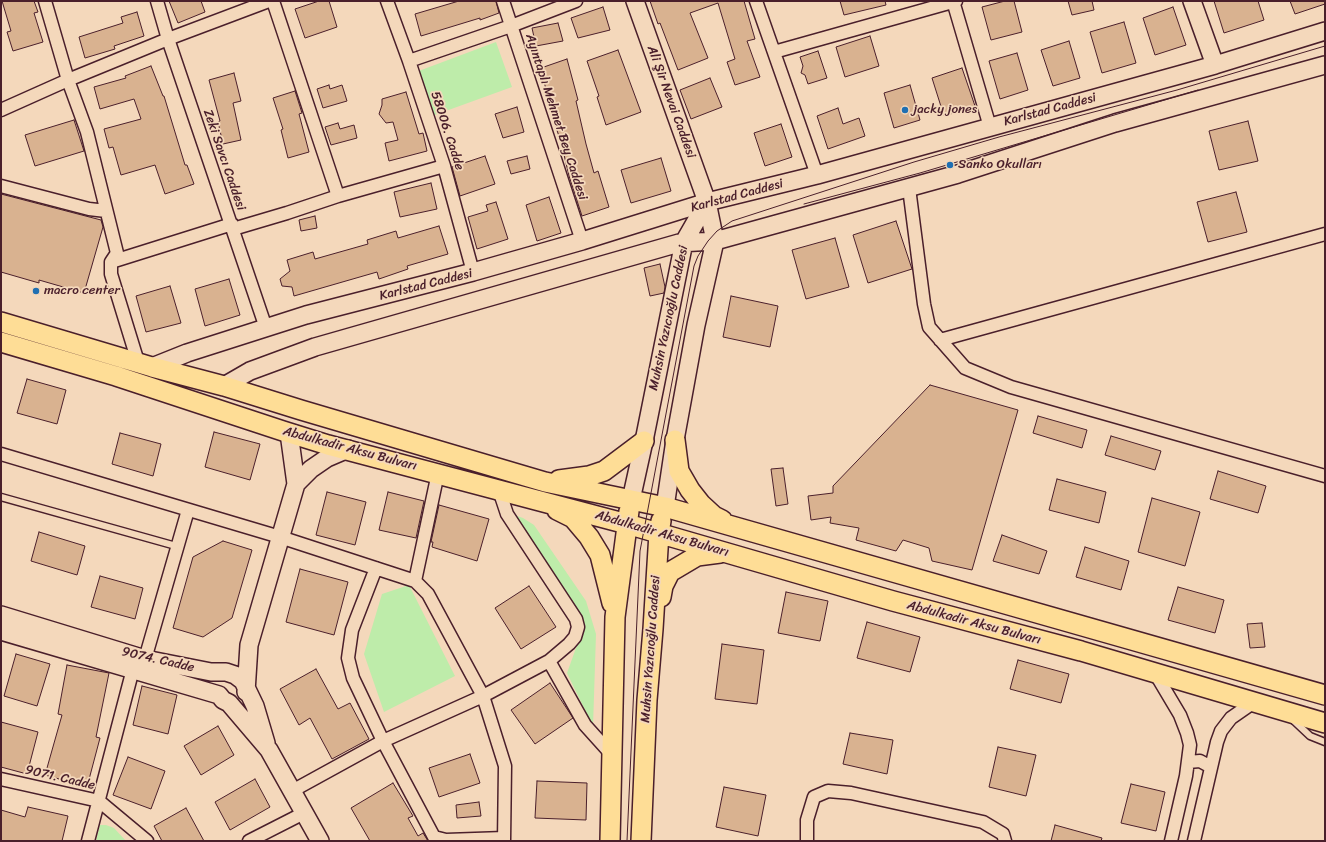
<!DOCTYPE html>
<meta charset="utf-8">
<style>
body{margin:0}
#map{position:relative;width:1326px;height:842px;overflow:hidden;background:#f4d8bb;font-family:Sriracha,sans-serif}
canvas{display:block}
.frame{position:absolute;inset:0;border:2px solid #4a1f2b;pointer-events:none}
</style>
<div id="map">
<canvas width="1326" height="842"></canvas>
<div class="frame"></div>
</div>
<script>
const context = document.querySelector('canvas').getContext('2d');
context.lineJoin = 'round';
function fillPath(path, color) {
  context.fillStyle = color;
  context.fill(path, 'evenodd');
}
function toPath(rows) {
  const path = new Path2D();
  for (const r of rows) {
    path.moveTo(r[0], r[1]);
    for (let i = 2; i < r.length; i += 2) path.lineTo(r[i], r[i + 1]);
  }
  return path;
}
function stroke(path, color, width, dash) {
  context.strokeStyle = color;
  context.lineWidth = width;
  context.lineCap = dash ? 'butt' : 'round';
  context.setLineDash(dash || []);
  context.stroke(path);
}
function write(font, color, halo, rows, align = 'center') {
  context.font = font + ' Sriracha,sans-serif';
  context.lineWidth = 3.5;
  context.setLineDash([]);
  context.textBaseline = 'middle';
  context.strokeStyle = halo;
  context.fillStyle = color;
  for (const [text, x, y, turn = 0] of rows) {
    context.save();
    context.translate(x, y);
    context.rotate((+turn || 0) * Math.PI / 180);
    context.textAlign = isNaN(turn) ? turn : align;
    if (halo) context.strokeText(text, 0, 0);
    context.fillText(text, 0, 0);
    context.restore();
  }
}
fillPath(toPath([
 [496,42,512,87,432,116,416,72],
 [511,514,523,518,534,525,586,601,596,634,593,727,567,673,581,634],
 [409,585,455,676,384,712,364,654,382,594],
 [100,825,106,825,114,828,126,841,96,841]
]), '#beecaa');
const building = toPath([
 [2,1,34,1,38,12,34,13,43,42,13,51,7,32,11,31,2,1],
 [169,1,201,1,205,12,178,23,169,1],
 [319,1,329,1,337,27,305,38,295,9,319,1],
 [459,1,496,1,499,13,480,20,480,18,421,36,415,14,459,1],
 [650,1,744,1,755,39,747,41,760,77,735,85,727,62,735,59,718,3,690,13,708,58,678,70,660,23,658,24,650,1],
 [840,1,885,1,886,5,844,15,840,1],
 [1005,1,1014,1,1022,32,991,40,982,7,1005,1],
 [1068,1,1092,1,1094,10,1072,15,1068,1],
 [1214,1,1258,1,1264,20,1224,33,1214,1],
 [1290,1,1325,1,1325,4,1295,14,1290,1],
 [603,7,610,30,578,38,571,18,603,7],
 [1173,7,1186,45,1155,55,1143,18,1173,7],
 [137,12,144,36,114,46,115,49,85,58,79,37,123,23,121,17,137,12],
 [1124,22,1136,63,1102,73,1090,32,1124,22],
 [558,23,563,41,536,46,532,28,558,23],
 [870,36,879,66,845,77,836,47,870,36],
 [1069,41,1080,78,1053,86,1041,50,1069,41],
 [618,50,641,112,606,125,597,97,599,96,587,61,618,50],
 [818,51,827,78,808,84,805,75,801,73,803,66,800,57,818,51],
 [1017,53,1028,90,1000,99,989,61,1017,53],
 [567,59,578,100,576,101,586,144,594,173,598,171,609,207,582,216,569,176,561,142,552,116,541,68,567,59],
 [151,66,163,96,164,96,185,165,187,165,194,184,165,194,155,165,121,175,113,147,109,148,104,129,141,119,134,99,100,109,94,87,126,78,125,76,151,66],
 [962,68,975,106,944,116,932,78,962,68],
 [234,73,241,101,233,103,241,140,223,144,218,122,220,121,209,80,234,73],
 [710,78,722,107,691,119,680,90,710,78],
 [329,85,330,89,342,85,347,101,323,108,317,89,329,85],
 [910,85,920,120,894,128,884,93,910,85],
 [295,91,302,113,299,114,309,152,288,158,281,130,283,129,273,98,295,91],
 [406,92,419,134,423,133,427,151,389,161,385,143,398,140,393,122,386,123,379,114,382,105,382,99,406,92],
 [517,107,524,132,503,138,495,114,517,107],
 [838,108,843,124,859,118,865,136,828,149,817,116,838,108],
 [74,120,84,151,35,166,25,135,74,120],
 [1248,121,1258,161,1219,170,1209,131,1248,121],
 [338,123,340,129,354,125,357,138,331,145,325,127,338,123],
 [781,124,792,157,765,166,754,133,781,124],
 [485,156,495,184,460,196,452,167,485,156],
 [527,156,530,169,511,174,507,161,527,156],
 [661,158,671,191,631,203,621,170,661,158],
 [431,183,437,209,400,217,394,192,431,183],
 [1236,192,1247,232,1208,242,1197,202,1236,192],
 [1,194,101,220,103,227,84,293,39,280,39,283,1,272,1,194],
 [549,197,561,233,537,241,526,205,549,197],
 [496,202,508,239,477,249,468,217,488,211,486,205,496,202],
 [315,216,317,228,301,231,299,220,315,216],
 [896,221,912,269,868,283,853,235,896,221],
 [439,226,448,254,407,266,408,269,379,279,377,272,294,296,292,287,282,286,280,279,290,271,287,260,313,252,315,259,368,244,367,240,396,231,398,238,439,226],
 [835,238,849,287,806,299,792,250,835,238],
 [660,264,665,287,664,293,650,296,644,268,660,264],
 [229,279,240,315,205,326,195,289,229,279],
 [170,286,181,323,146,332,136,296,170,286],
 [731,296,778,306,770,347,723,337,731,296],
 [27,379,66,390,57,424,17,413,27,379],
 [930,385,1018,410,972,570,932,561,929,548,903,540,896,551,856,540,859,528,830,523,831,517,811,520,808,496,833,493,833,486,930,385],
 [1038,416,1087,430,1082,448,1033,433,1038,416],
 [214,432,260,444,250,480,205,467,214,432],
 [120,433,161,444,153,476,112,464,120,433],
 [1111,436,1161,451,1155,470,1105,455,1111,436],
 [783,468,788,504,776,506,771,469,783,468],
 [1218,471,1266,486,1258,513,1210,499,1218,471],
 [1057,479,1106,492,1099,523,1049,510,1057,479],
 [327,492,366,502,355,545,316,535,327,492],
 [388,492,424,501,416,538,379,530,388,492],
 [1152,498,1200,512,1185,566,1138,552,1152,498],
 [439,505,489,519,477,561,432,547,433,542,431,542,439,505],
 [39,532,85,546,77,575,31,561,39,532],
 [1002,535,1047,551,1039,574,993,561,1002,535],
 [223,541,252,550,232,618,203,637,173,628,193,557,223,541],
 [1085,547,1129,561,1121,590,1076,577,1085,547],
 [300,569,348,582,334,635,286,622,300,569],
 [100,576,143,588,135,619,91,607,100,576],
 [529,586,556,627,521,649,495,608,529,586],
 [1178,587,1224,600,1215,633,1168,620,1178,587],
 [786,592,828,601,820,641,778,633,786,592],
 [867,622,920,637,910,672,857,658,867,622],
 [1262,623,1265,647,1250,648,1247,624,1262,623],
 [722,644,764,650,757,704,715,699,722,644],
 [16,654,50,664,37,706,4,696,16,654],
 [1018,660,1069,674,1061,703,1010,689,1018,660],
 [67,665,109,673,96,737,100,738,87,787,45,775,62,715,58,714,67,665],
 [316,669,338,709,350,703,369,739,332,759,310,718,299,725,280,689,316,669],
 [550,683,573,718,535,744,511,710,550,683],
 [142,686,177,695,168,734,133,725,142,686],
 [1,722,38,732,27,774,1,767,1,722],
 [218,726,234,755,201,775,184,746,218,726],
 [850,733,893,740,887,774,843,764,850,733],
 [998,747,1036,755,1026,796,989,787,998,747],
 [470,754,480,783,439,797,429,768,470,754],
 [128,757,165,771,151,809,113,795,128,757],
 [255,779,270,807,230,830,215,802,255,779],
 [537,781,587,783,586,820,535,818,537,781],
 [393,783,413,816,408,818,418,836,423,833,428,841,370,841,351,808,393,783],
 [1131,784,1165,792,1156,831,1121,823,1131,784],
 [724,787,766,795,758,836,716,827,724,787],
 [479,802,481,816,457,818,456,805,479,802],
 [28,807,68,816,62,841,1,841,1,810,25,817,28,807],
 [186,808,204,841,162,841,154,826,186,808],
 [1055,825,1102,838,1101,841,1051,841,1055,825]
]);
fillPath(building, '#d9b290');
stroke(building, '#4a1f2b', 1);
const lane = toPath([
 [1,497,176,546],
 [1293,720,1310,736,1325,742]
]);
const street = toPath([
 [45,1,68,80,87,132,117,253,111,262,111,274,138,362],
 [157,1,168,39,266,328],
 [273,1,338,196],
 [387,1,409,61,444,166,473,272],
 [503,1,582,241],
 [756,1,817,175],
 [953,1,990,127],
 [774,52,956,1],
 [409,61,511,26,576,1],
 [1,110,68,80,168,39,269,1],
 [1,186,89,209,106,211],
 [909,188,924,304,929,327,965,368,1011,387,1325,476],
 [233,229,287,213,338,196,444,166],
 [111,262,232,224],
 [940,340,1325,234],
 [1,454,280,537,415,581,428,594,483,696,505,766,504,841],
 [499,490,507,514,576,619,578,627,575,637,569,644,549,661],
 [376,568,352,630,348,658,353,678,383,741,434,837,446,840,504,838],
 [415,581,438,473],
 [145,659,188,510],
 [1155,673,1180,715,1187,733,1190,745,1186,776,1171,841],
 [1188,762,1200,761,1211,767],
 [1,779,99,801,147,841],
 [292,791,383,741,483,696,549,661,585,725,612,755],
 [88,841,133,669],
 [249,841,304,813],
 [807,841,807,820,814,797,828,791,851,793,983,822,1003,834,1005,841],
 [1194,841,1217,742,1221,731,1231,718,1254,702]
]);
const secondary = toPath([
 [635,1,707,202,715,241,696,325,675,440,665,507],
 [1192,1,1215,65],
 [152,367,187,353,306,315,473,272,582,241,707,202,817,175,1215,65,1325,31],
 [224,386,250,371,315,347,679,243,715,241,958,174,1115,123,1325,65],
 [296,484,311,469,327,458,348,449],
 [631,500,644,441,684,242,707,202],
 [1,615,145,659,211,672,226,672,235,675,243,681,255,706,266,743],
 [1,631,219,695,223,700,229,703,269,750,320,841],
 [246,692,249,645,296,484,289,433]
]);
const primary = toPath([
 [1,322,152,367,224,386,301,410,545,482,665,507,1325,695],
 [1,342,116,376,283,431,328,445,627,524,893,601,1081,651,1325,723],
 [675,440,679,471,690,490,701,504,714,516,722,520],
 [559,480,589,476,604,471,644,441],
 [557,510,573,518,589,537,600,555,612,603],
 [661,597,663,586,670,572,697,556,720,553],
 [610,841,615,617,629,511],
 [641,841,647,700,653,629,659,533,661,521]
]);
stroke(lane, '#4a1f2b', 9);
stroke(street, '#4a1f2b', 15);
stroke(secondary, '#4a1f2b', 20);
stroke(primary, '#4a1f2b', 22);
stroke(lane, '#f4d8bb', 6);
stroke(street, '#f4d8bb', 12);
stroke(secondary, '#f4d8bb', 17);
stroke(primary, '#fedd96', 19);
stroke(toPath([
 [804,204,920,173,1198,90],
 [627,841,640,551,694,266,698,256,708,241,717,231,732,221,914,162,999,137,1177,90,1325,46]
]), '#4a1f2b', 1);
for (const [x, y, r, color] of [
 [905,110,4,"#1f6fb2"],
 [950,165,4,"#1f6fb2"],
 [36,291,4,"#1f6fb2"]
]) {
  const dot = new Path2D();
  dot.arc(x, y, r, 0, 2 * Math.PI);
  context.fillStyle = color;
  context.fill(dot);
  stroke(dot, '#f4d8bb', 1.5);
}
write('13px', '#4a1f2b', '#f4d8bb', [
 ["Ali Şir Nevai Caddesi",671,102,70],
 ["Karlstad Caddesi",1050,110,-15],
 ["Ayıntaplı Mehmet Bey Caddesi",556,117,72],
 ["58006. Cadde",447,131,72],
 ["Zeki Savcı Caddesi",224,160,71],
 ["Karlstad Caddesi",737,196,-15],
 ["Karlstad Caddesi",426,285,-14],
 ["Muhsin Yazıcıoğlu Caddesi",669,318,-78],
 ["Abdulkadir Aksu Bulvarı",350,449,15],
 ["Abdulkadir Aksu Bulvarı",662,534,16],
 ["Abdulkadir Aksu Bulvarı",974,623,15],
 ["Muhsin Yazıcıoğlu Caddesi",651,649,-86],
 ["9074. Cadde",158,660,13],
 ["9071. Cadde",60,778,13]
]);
write('13px', '#4a1f2b', '#f4d8bb', [
 ["jacky jones",913,110],
 ["Sanko Okulları",958,165],
 ["macro center",44,291]
], 'left');
</script>
